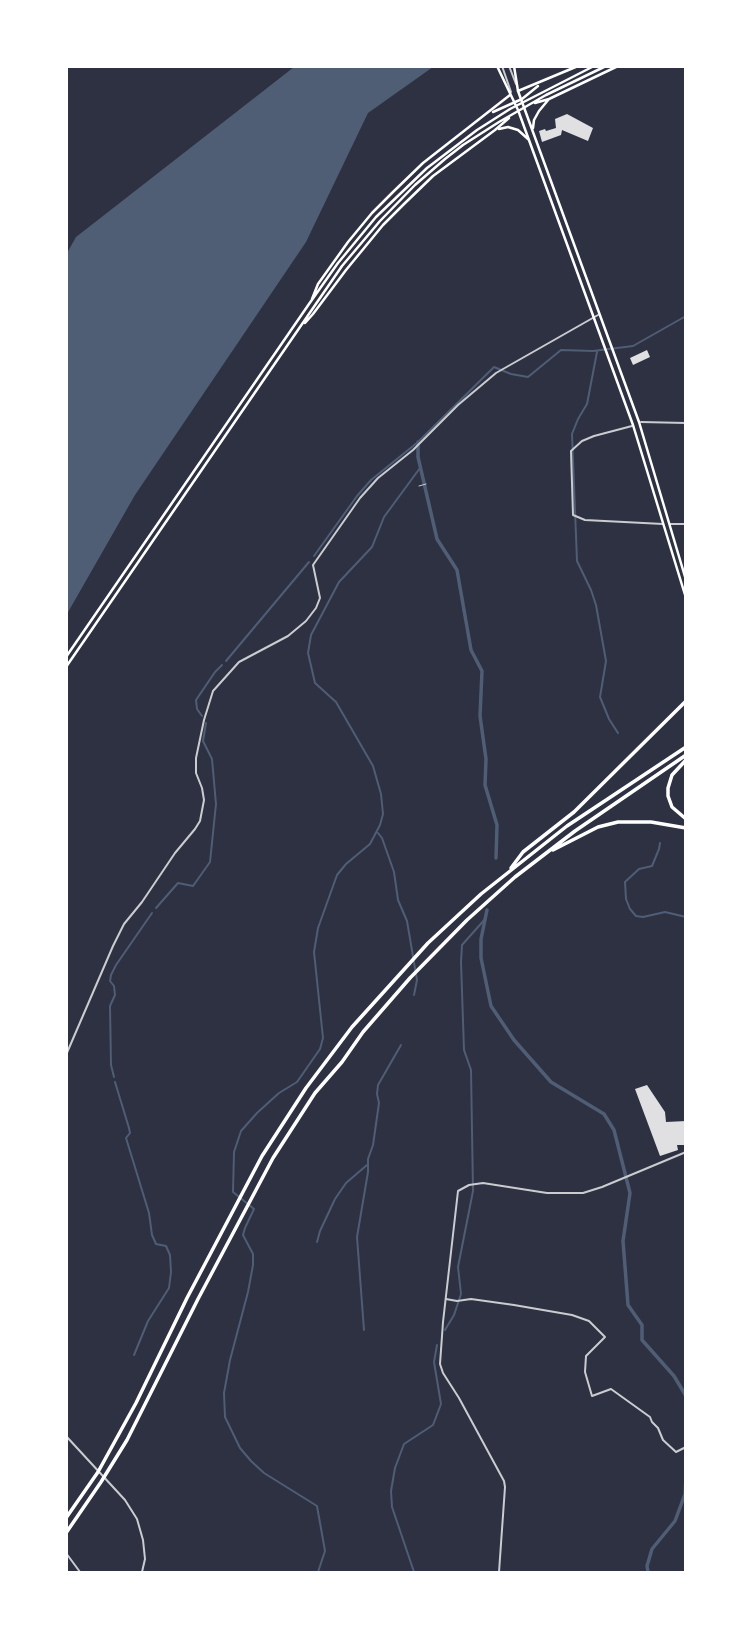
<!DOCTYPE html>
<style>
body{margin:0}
#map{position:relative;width:752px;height:1639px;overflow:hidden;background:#2d3142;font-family:Cabin,sans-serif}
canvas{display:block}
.frame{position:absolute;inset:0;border:68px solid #fff;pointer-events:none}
</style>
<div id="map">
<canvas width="752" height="1639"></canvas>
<div class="frame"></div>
</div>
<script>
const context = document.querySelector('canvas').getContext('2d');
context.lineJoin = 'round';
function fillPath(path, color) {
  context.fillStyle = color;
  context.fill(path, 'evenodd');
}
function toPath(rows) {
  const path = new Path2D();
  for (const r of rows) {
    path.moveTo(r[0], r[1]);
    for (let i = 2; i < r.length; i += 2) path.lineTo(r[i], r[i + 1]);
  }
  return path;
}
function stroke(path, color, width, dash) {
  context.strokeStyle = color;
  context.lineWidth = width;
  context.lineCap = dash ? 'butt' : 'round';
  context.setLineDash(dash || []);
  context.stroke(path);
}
fillPath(toPath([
 [294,67,433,67,368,113,306,242,135,495,67,614,67,253,76,237]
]), '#4f5d75');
stroke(toPath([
 [597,352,587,404,578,419,572,434,577,561,591,590,596,605,606,661,600,697,609,719,618,733],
 [314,556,357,496,371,480,418,442,494,367,511,374,528,377,561,350,593,351,633,346,686,316],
 [226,661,309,562],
 [202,716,197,709,196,700,215,672,222,665],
 [378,833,382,838,394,872,398,900,407,921,417,980,414,995],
 [660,843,659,849,652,866,639,869,625,882,626,899,630,909,636,916,643,917,665,912,686,917],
 [156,908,178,883,193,886,210,862,216,804,212,759,203,741,206,723],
 [114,1077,111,1065,110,1006,115,995,114,986,110,981,111,975,116,965,152,913],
 [115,1082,129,1128,130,1133,126,1138,149,1213,152,1235,156,1244,166,1246,170,1255,171,1272,169,1288,148,1321,134,1355],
 [317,1242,320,1231,335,1199,346,1183,367,1165],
 [364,1330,357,1237,368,1172,368,1159,373,1145,379,1103,377,1094,378,1085,401,1045],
 [445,1330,454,1315,461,1294,458,1267,473,1191,471,1070,464,1050,461,962,462,945,486,918],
 [318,1572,325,1551,317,1506,264,1473,251,1461,240,1448,225,1417,224,1393,230,1360,248,1292,253,1265,253,1254,243,1235,245,1228,254,1209,233,1192,234,1152,241,1131,257,1113,279,1093,297,1082,320,1049,323,1038,314,952,318,928,337,875,346,864,370,844,380,825,383,814,381,794,373,766,336,702,315,683,308,653,311,635,339,582,372,547,384,517,420,468],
 [414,1572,392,1507,391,1491,395,1468,404,1444,433,1425,441,1404,434,1362,437,1345]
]), '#4f5d75', 2);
stroke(toPath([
 [418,442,418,457,437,539,457,570,471,650,482,671,480,716,486,759,485,785,497,825,496,858],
 [487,910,481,939,481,958,491,1006,514,1040,551,1082,604,1114,614,1130,630,1193,623,1241,628,1305,642,1325,642,1340,674,1376,686,1396],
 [648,1572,647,1566,652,1549,675,1521,685,1494,686,1477]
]), '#4f5d75', 3.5);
fillPath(toPath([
 [567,114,593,128,588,141,562,130,561,135,542,142,539,131,545,129,546,131,556,128,555,119],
 [647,350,650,357,633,365,630,358],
 [647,1085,665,1112,666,1122,686,1121,686,1145,677,1145,678,1150,660,1156,635,1089]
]), '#e0e0e3');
stroke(toPath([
 [419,486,426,484]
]), '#caccd0', 1);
stroke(toPath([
 [632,426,594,436,582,441,571,451,573,515,585,520,663,524],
 [670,524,686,524],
 [446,1299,457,1301,471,1299,514,1305,572,1315,589,1321,605,1337,586,1356,585,1372,592,1396,611,1389,650,1417,652,1422,658,1428,663,1440,676,1452,686,1447],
 [66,1553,80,1572]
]), '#caccd0', 2);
stroke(toPath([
 [502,66,511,92],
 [509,66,516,84],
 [641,422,686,423],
 [66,1055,113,946,124,924,142,902,175,853,195,829,200,821,204,800,202,788,196,773,196,758,204,720,213,691,239,662,288,636,306,621,316,608,320,598,313,565,360,498,378,478,413,450,458,405,496,373,598,315],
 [66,1436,125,1500,137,1519,143,1540,145,1559,142,1572],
 [499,1572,505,1487,504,1481,459,1398,443,1373,440,1364,443,1322,458,1191,469,1185,483,1183,547,1193,583,1193,602,1187,686,1152]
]), '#caccd0', 2);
stroke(toPath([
 [497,66,518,110,633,425,686,598],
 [514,66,518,91,639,422,686,580]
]), '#fff', 2.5);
stroke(toPath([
 [518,91,578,66],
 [535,103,549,99],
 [493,112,522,99,538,86],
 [533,128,534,120,539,111,549,99,618,66],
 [499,129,508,127,518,130,528,139],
 [312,299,318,284,348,242,372,213,393,192,423,163,510,95],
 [305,323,313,314,346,270,383,225,404,204,433,176,495,130,509,118],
 [66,657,309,304,338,263,376,217,427,168,477,130,510,109,594,66],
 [66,667,342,266,380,221,415,185,445,159,463,145,499,122,546,95,606,66]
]), '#fff', 2.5);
stroke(toPath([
 [686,760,672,775,668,788,668,796,672,807,686,819],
 [553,850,598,827,618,822,651,822,686,828],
 [511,868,523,852,574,812,686,701],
 [66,1518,98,1472,136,1403,187,1298,262,1156,306,1088,352,1027,428,943,481,894,567,826,686,747],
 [66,1533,101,1482,127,1440,198,1299,273,1158,315,1093,342,1062,363,1032,410,978,467,920,515,877,575,831,686,755]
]), '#fff', 3.5);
</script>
